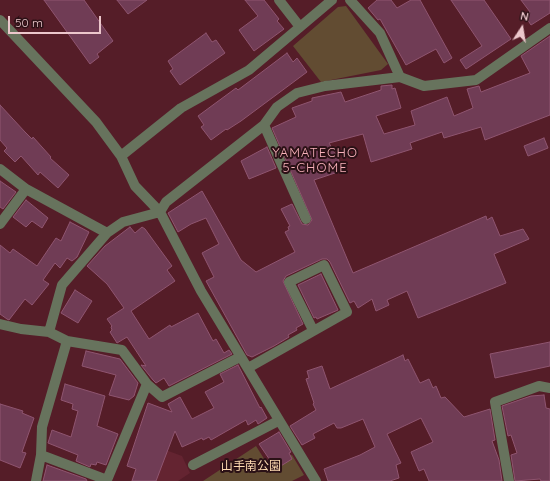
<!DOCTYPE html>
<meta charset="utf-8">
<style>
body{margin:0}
#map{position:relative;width:550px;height:481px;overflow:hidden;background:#551d28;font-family:Quicksand,sans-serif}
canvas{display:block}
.north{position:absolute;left:502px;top:8px;width:40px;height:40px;-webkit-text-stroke:3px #2b1116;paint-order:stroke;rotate:12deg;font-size:11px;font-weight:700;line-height:16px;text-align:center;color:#ecc7cc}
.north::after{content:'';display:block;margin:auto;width:14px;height:18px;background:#ecc7cc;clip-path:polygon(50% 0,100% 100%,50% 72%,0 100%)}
.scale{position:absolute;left:8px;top:16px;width:93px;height:18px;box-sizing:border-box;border:2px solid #ecc7cc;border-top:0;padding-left:5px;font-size:12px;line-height:14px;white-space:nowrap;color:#ecc7cc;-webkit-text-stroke:3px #2b1116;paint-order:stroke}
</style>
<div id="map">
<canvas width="550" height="481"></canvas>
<div class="north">N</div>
<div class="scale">50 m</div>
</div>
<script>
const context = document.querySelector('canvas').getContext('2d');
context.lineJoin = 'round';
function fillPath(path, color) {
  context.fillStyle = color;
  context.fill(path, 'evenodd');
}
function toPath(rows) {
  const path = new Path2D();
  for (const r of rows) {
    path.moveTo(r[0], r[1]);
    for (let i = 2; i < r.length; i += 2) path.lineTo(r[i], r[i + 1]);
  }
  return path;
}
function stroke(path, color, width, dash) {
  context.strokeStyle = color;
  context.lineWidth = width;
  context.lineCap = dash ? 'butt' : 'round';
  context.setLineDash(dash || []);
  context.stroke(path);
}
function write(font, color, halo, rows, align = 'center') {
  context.font = font + ' Quicksand,"Noto Sans JP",sans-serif';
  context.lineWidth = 4;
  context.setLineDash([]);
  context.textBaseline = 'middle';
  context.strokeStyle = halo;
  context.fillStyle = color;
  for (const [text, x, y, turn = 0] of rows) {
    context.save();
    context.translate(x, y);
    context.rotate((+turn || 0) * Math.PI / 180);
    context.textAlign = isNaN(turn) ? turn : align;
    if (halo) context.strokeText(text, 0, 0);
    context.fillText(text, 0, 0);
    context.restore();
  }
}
fillPath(toPath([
 [144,442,182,456,190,473,178,481,131,481]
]), '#642431');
fillPath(toPath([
 [346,6,388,64,381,70,321,82,293,46,338,7],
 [256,446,268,465,292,455,304,475,292,481,203,481]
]), '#624c32');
const building = toPath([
 [44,0,84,0,113,41,97,54,99,57,90,64,44,0],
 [117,0,147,0,128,14,117,0],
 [245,0,264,0,279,19,277,21,284,29,254,51,239,30,258,16,245,0],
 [377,0,391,0,397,8,411,0,420,0,452,58,444,63,436,49,406,65,380,19,378,20,368,8,377,0],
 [451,0,484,0,511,39,466,69,460,60,482,46,451,0],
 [521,0,550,0,550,13,531,25,525,16,530,12,521,0],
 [206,33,212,42,216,40,225,53,180,85,170,71,173,69,168,61,206,33],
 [550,36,550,115,485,140,481,127,444,138,442,132,410,143,412,149,371,162,363,134,329,143,344,170,314,180,353,273,486,216,487,220,492,217,500,236,523,229,529,239,494,254,506,283,418,318,407,291,387,300,389,305,376,311,372,299,358,308,354,301,350,303,330,262,327,259,322,259,286,276,283,281,303,324,296,328,297,330,288,335,289,337,274,346,252,357,247,355,206,281,214,277,202,253,219,244,206,218,191,224,178,232,168,213,202,191,241,260,256,272,295,252,285,232,289,230,288,227,290,226,281,209,292,204,302,224,308,225,312,220,272,128,296,117,292,108,312,101,312,98,341,92,345,102,381,90,381,86,392,85,392,89,395,88,401,108,376,116,384,134,415,125,411,111,447,97,454,116,473,108,467,89,479,86,481,92,530,73,521,56,550,36],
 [287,53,293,62,297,58,307,72,241,121,227,130,226,129,211,140,201,127,204,125,198,116,236,88,238,90,287,53],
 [0,105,25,132,32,139,33,137,51,157,50,158,69,175,58,188,40,172,38,175,21,156,15,162,4,151,7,148,0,140,0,105],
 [544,138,548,148,528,156,524,146,544,138],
 [267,147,276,168,249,179,241,161,267,147],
 [0,181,16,192,3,209,0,207,0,181],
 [26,200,48,218,42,228,32,221,26,227,13,217,26,200],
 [70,222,89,232,77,257,72,261,67,258,60,268,55,263,43,280,49,284,32,305,25,299,9,320,7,319,0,314,0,245,10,253,13,249,37,266,56,238,61,241,70,222],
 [130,227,135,233,142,227,145,229,172,266,167,270,175,281,131,311,149,339,170,325,171,327,198,313,213,341,216,339,224,353,229,350,232,354,169,386,164,378,156,383,153,380,141,365,146,366,127,337,117,343,110,332,112,330,111,327,112,326,107,319,124,308,107,284,87,266,105,246,130,227],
 [321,274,338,310,317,319,316,317,314,318,298,285,321,274],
 [75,290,92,301,78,323,61,313,75,290],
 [550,342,550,366,495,378,490,354,550,342],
 [86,351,120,359,138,383,134,396,129,400,109,395,116,375,82,366,86,351],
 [403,355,405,361,408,359,420,383,429,379,433,388,436,386,441,398,445,397,464,417,490,409,495,440,492,441,499,460,502,481,429,481,424,469,419,471,411,452,433,442,421,418,387,434,401,463,396,465,399,478,390,481,328,481,324,469,360,455,375,447,363,419,341,428,337,428,334,423,313,434,315,438,302,445,290,426,316,410,313,404,314,403,306,379,309,378,307,371,322,366,330,389,403,355],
 [238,365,260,408,261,407,267,418,258,424,256,420,248,425,246,420,211,440,209,437,203,440,202,438,182,447,175,431,156,481,132,481,136,469,127,466,148,403,172,412,168,404,180,397,192,419,214,408,205,392,224,382,220,374,238,365],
 [65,384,105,396,97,426,118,434,106,465,97,462,96,465,91,464,90,467,76,461,78,455,48,443,52,430,71,437,78,411,72,409,73,404,61,400,65,384],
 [544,395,546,408,550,409,550,481,541,481,540,479,515,481,511,455,517,453,511,435,508,436,502,406,531,396,544,395],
 [0,404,23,411,22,413,34,418,22,452,26,453,20,468,0,460,0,404],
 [279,432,291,452,289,453,292,459,276,469,259,444,279,432],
 [47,465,86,479,87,481,43,481,47,465]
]);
fillPath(building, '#703c55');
stroke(building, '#8f5570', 1);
stroke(toPath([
 [279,0,300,27,332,0],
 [350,0,380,33,400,77],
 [0,20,96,122,121,156],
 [300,27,249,70,181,108,121,156,135,186,160,212,201,291,316,481],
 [264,125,306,219],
 [0,169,26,189,107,233],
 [0,224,26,189],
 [0,324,21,329,49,332,67,341,122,350,147,384,162,397,240,357],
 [49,332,62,285,107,233,123,222,160,212,166,202,264,125,277,107,297,93,325,86,400,77,424,86,476,80,550,28],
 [248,368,347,312,324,265,289,282,313,330],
 [41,455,107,480,147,384],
 [193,465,278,421],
 [36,481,41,455,42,427,67,341],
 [509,481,495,402,539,386,550,388]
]), '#67735d', 10);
write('12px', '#fedab1', '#2b1116', [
 ["山手南公園",251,466]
]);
context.letterSpacing = '1px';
write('13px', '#f8b1ba', '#2b1116', [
 ["YAMATECHO",315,153],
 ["5-CHOME",315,168]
]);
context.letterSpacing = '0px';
</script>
